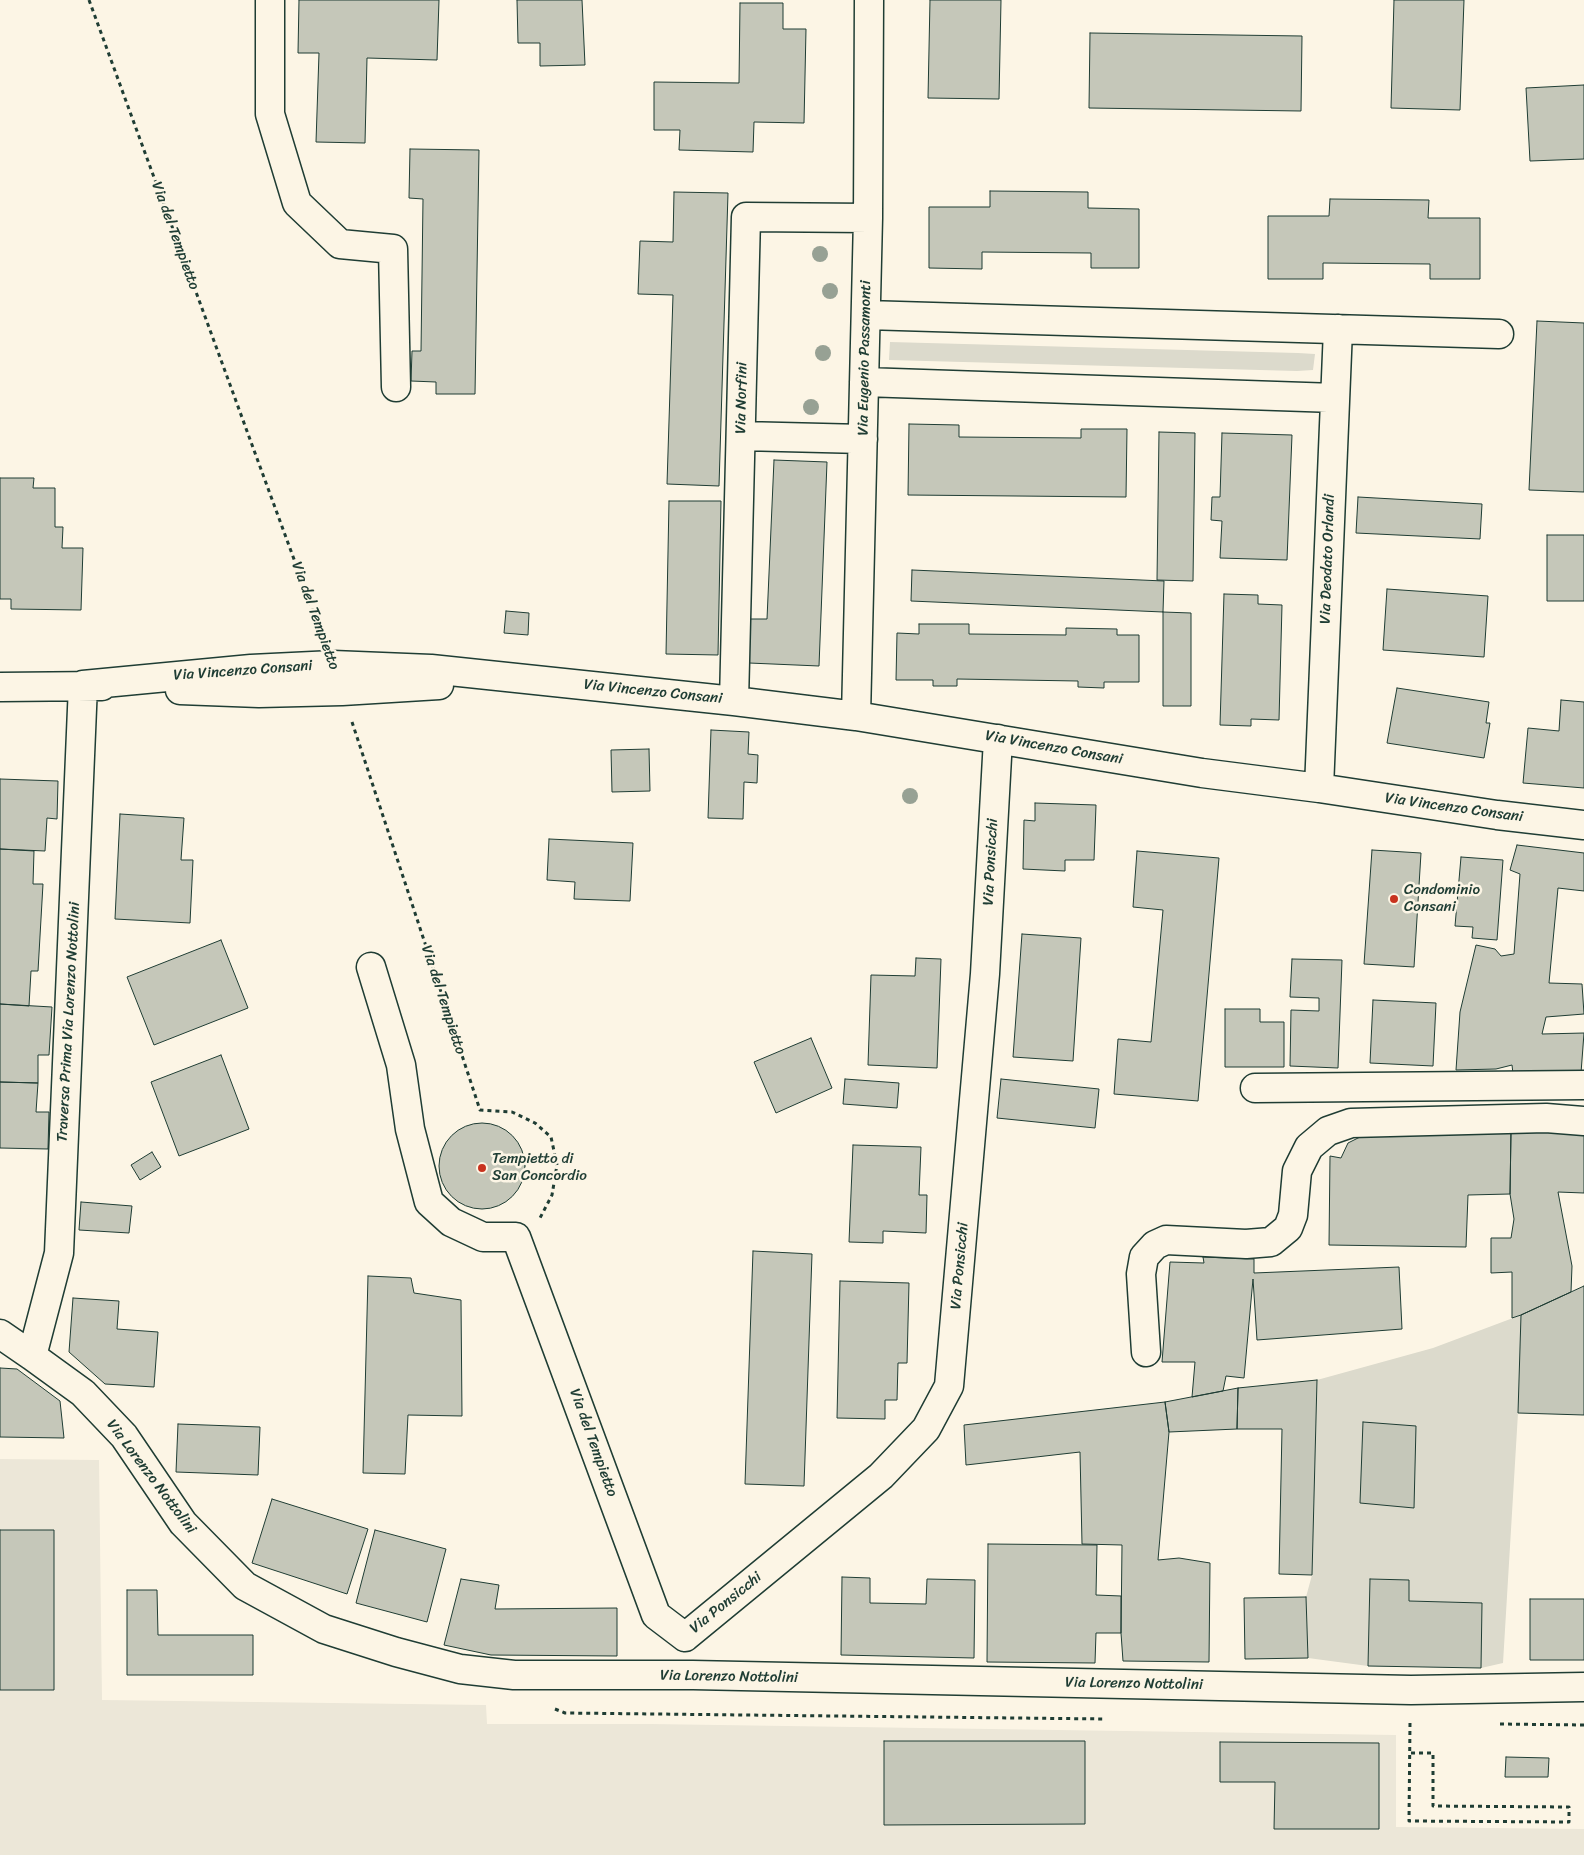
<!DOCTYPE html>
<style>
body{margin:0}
canvas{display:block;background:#fcf5e5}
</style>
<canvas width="1584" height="1855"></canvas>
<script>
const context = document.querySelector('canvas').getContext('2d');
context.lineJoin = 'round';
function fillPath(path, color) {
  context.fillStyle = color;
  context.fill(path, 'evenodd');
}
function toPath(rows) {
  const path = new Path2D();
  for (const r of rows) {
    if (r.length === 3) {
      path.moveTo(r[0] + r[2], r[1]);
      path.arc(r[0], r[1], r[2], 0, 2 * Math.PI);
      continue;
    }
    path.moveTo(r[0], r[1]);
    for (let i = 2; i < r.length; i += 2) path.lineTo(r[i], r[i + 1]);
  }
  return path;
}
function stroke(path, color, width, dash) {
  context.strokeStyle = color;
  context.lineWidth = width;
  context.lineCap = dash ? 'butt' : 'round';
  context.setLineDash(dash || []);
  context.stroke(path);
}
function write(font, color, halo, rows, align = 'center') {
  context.font = font + ' Sriracha,sans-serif';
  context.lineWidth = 5;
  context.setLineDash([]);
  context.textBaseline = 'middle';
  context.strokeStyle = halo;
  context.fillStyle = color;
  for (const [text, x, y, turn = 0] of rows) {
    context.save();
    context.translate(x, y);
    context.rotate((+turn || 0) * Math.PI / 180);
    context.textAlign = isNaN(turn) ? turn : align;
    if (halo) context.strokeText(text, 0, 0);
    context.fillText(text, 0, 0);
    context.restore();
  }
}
fillPath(toPath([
 [0,1459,99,1460,102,1700,486,1705,487,1724,651,1724,1396,1735,1396,1827,1584,1829,1584,1855,0,1855]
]), '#ece7d8');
fillPath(toPath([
 [890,342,1298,353,1315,354,1313,370,1297,371,889,360],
 [1521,1315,1518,1413,1503,1663,1481,1668,1482,1603,1409,1601,1409,1580,1370,1579,1368,1666,1308,1658,1306,1597,1312,1575,1317,1380,1433,1348]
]), '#dcdacc');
const building = toPath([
 [299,0,439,0,437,60,367,58,365,143,316,142,319,53,298,53,299,0],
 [517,0,582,0,585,65,540,66,540,43,518,43,517,0],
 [930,0,1001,0,999,99,928,98,930,0],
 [1394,0,1464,0,1460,110,1391,108,1394,0],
 [740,3,783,3,783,29,806,29,804,123,754,122,753,152,679,150,680,130,654,130,654,82,739,83,740,3],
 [1090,33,1302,36,1301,111,1089,108,1090,33],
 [1584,85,1584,159,1530,161,1526,88,1584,85],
 [410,149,479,150,475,394,436,394,436,382,411,381,412,351,421,351,423,199,409,198,410,149],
 [990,191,1088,192,1088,208,1139,209,1139,268,1091,268,1091,253,982,252,982,269,929,268,929,207,990,207,990,191],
 [674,192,728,193,719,486,667,484,673,295,638,294,640,241,673,242,674,192],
 [1330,199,1429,200,1428,218,1480,218,1480,279,1430,279,1430,264,1323,263,1323,279,1268,279,1268,216,1329,216,1330,199],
 [1537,321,1584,323,1584,492,1529,490,1537,321],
 [909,424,959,425,959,437,1081,438,1081,429,1127,429,1126,497,908,495,909,424],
 [1159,432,1195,433,1193,581,1157,580,1159,432],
 [1222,433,1292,435,1287,560,1220,558,1222,521,1211,520,1212,497,1220,497,1222,433],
 [774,460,827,462,819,666,749,663,750,619,767,619,774,460],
 [0,478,34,478,33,488,55,488,55,527,63,527,62,548,83,548,81,610,11,609,11,599,0,599,0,478],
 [1358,497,1482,504,1480,539,1356,533,1358,497],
 [669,501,721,501,718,655,666,654,669,501],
 [1547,535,1584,535,1584,601,1547,601,1547,535],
 [912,570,1164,581,1163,612,911,601,912,570],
 [1387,589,1488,596,1484,657,1383,650,1387,589],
 [1224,594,1258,595,1258,604,1282,605,1279,720,1251,719,1251,726,1220,725,1224,594],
 [506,611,529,613,528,635,504,633,506,611],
 [1163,612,1191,613,1191,706,1163,706,1163,612],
 [919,624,969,624,969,634,1066,635,1066,628,1117,629,1117,635,1139,635,1139,682,1104,682,1104,688,1078,687,1078,681,957,679,957,686,933,686,933,680,896,680,897,633,919,634,919,624],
 [1397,688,1489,702,1486,723,1490,723,1484,758,1387,743,1397,688],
 [1561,700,1584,702,1584,788,1523,783,1528,728,1559,731,1561,700],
 [711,730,749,732,748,754,758,755,757,783,744,782,743,819,708,818,711,730],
 [649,749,650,791,612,792,611,750,649,749],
 [0,779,58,781,57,819,47,818,45,851,0,849,0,779],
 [1035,803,1096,805,1094,860,1065,860,1065,871,1023,869,1024,820,1035,821,1035,803],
 [120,814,184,818,181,860,193,860,190,923,115,919,120,814],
 [549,839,633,843,630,901,574,899,575,882,547,880,549,839],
 [1517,845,1584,853,1584,891,1558,888,1549,983,1582,984,1584,1014,1546,1017,1542,1034,1584,1033,1581,1073,1513,1074,1512,1065,1496,1069,1456,1070,1460,1012,1476,945,1495,949,1501,956,1514,954,1520,874,1510,870,1517,845],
 [0,849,34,851,33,884,43,884,38,971,31,971,29,1006,0,1004,0,849],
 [1372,850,1421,853,1414,967,1364,964,1372,850],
 [1137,851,1219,858,1198,1101,1114,1094,1118,1039,1151,1042,1163,910,1133,907,1137,851],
 [1461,857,1503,860,1497,940,1472,938,1473,927,1455,926,1461,857],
 [1022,934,1081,938,1073,1061,1013,1057,1022,934],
 [221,940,248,1008,154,1045,127,977,221,940],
 [916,958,941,959,937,1068,868,1065,871,975,915,976,916,958],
 [1292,959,1342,960,1338,1068,1290,1066,1291,1010,1319,1011,1319,998,1290,997,1292,959],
 [1373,1000,1436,1003,1433,1066,1370,1063,1373,1000],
 [0,1004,52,1007,49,1055,38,1055,38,1083,0,1082,0,1004],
 [1225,1009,1260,1009,1260,1022,1284,1022,1284,1067,1225,1067,1225,1009],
 [811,1038,832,1088,776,1113,754,1062,811,1038],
 [221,1055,249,1129,179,1156,151,1082,221,1055],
 [845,1079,899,1083,897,1108,843,1104,845,1079],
 [1001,1079,1099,1089,1095,1128,997,1118,1001,1079],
 [0,1082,38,1083,36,1112,49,1112,48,1149,0,1148,0,1082],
 [482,1166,43],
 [1584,1129,1584,1193,1558,1192,1572,1266,1571,1292,1521,1315,1512,1318,1512,1272,1491,1273,1491,1238,1511,1238,1514,1219,1510,1194,1511,1131,1584,1129],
 [1511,1131,1510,1194,1468,1195,1466,1247,1329,1245,1330,1156,1341,1158,1348,1143,1370,1132,1511,1131],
 [853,1145,921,1147,919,1195,927,1195,926,1233,883,1231,883,1243,849,1242,853,1145],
 [152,1152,161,1167,140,1180,131,1165,152,1152],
 [81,1202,132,1206,129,1233,79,1230,81,1202],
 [753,1251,812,1254,804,1486,745,1484,753,1251],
 [1203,1257,1254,1259,1254,1273,1399,1267,1402,1329,1257,1340,1253,1279,1244,1378,1226,1376,1223,1391,1192,1397,1195,1362,1162,1362,1170,1262,1204,1263,1203,1257],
 [368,1276,411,1278,414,1293,461,1300,462,1416,408,1415,405,1474,363,1473,368,1276],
 [840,1281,909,1283,907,1363,898,1363,897,1400,885,1400,885,1419,837,1418,840,1281],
 [1584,1286,1584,1415,1518,1413,1521,1315,1584,1286],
 [73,1298,119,1301,117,1329,158,1332,154,1387,105,1384,69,1352,73,1298],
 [0,1368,17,1369,60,1401,64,1438,0,1437,0,1368],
 [1317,1380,1312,1575,1279,1574,1282,1429,1237,1429,1238,1388,1317,1380],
 [1238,1388,1237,1429,1169,1432,1165,1402,1238,1388],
 [1165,1402,1169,1432,1158,1560,1179,1558,1210,1563,1209,1662,1123,1661,1121,1633,1122,1545,1082,1544,1080,1452,966,1465,964,1425,1165,1402],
 [1363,1422,1416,1426,1414,1508,1360,1503,1363,1422],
 [178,1424,260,1427,258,1475,176,1472,178,1424],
 [272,1499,368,1529,347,1594,252,1563,272,1499],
 [0,1530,54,1530,54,1690,0,1690,0,1530],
 [375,1530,446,1549,427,1622,356,1603,375,1530],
 [988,1544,1097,1545,1096,1595,1121,1596,1121,1633,1096,1633,1095,1663,987,1662,988,1544],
 [842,1577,870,1578,870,1603,926,1604,927,1579,975,1580,974,1658,841,1655,842,1577],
 [461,1579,499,1585,495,1609,617,1608,617,1656,491,1655,444,1645,461,1579],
 [1370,1579,1409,1580,1409,1601,1482,1603,1481,1668,1368,1666,1370,1579],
 [127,1590,157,1590,158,1635,253,1635,253,1675,127,1675,127,1590],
 [1306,1597,1308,1658,1245,1659,1244,1598,1306,1597],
 [1530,1599,1584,1599,1584,1660,1530,1660,1530,1599],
 [884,1741,1085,1741,1085,1824,884,1825,884,1741],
 [1220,1742,1379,1743,1379,1829,1274,1829,1275,1782,1220,1782,1220,1742],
 [1506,1757,1549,1758,1548,1777,1505,1777,1506,1757]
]);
fillPath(building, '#c5c7b9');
stroke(building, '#1f3d34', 1);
const minor = toPath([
 [270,0,270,114,297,203,340,244,393,249,396,387],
 [866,315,1499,334],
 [864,382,1335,398],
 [741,436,863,439],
 [83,685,251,669,333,665,431,669,734,701,856,716,1202,773,1319,788,1497,815,1584,825],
 [0,687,102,686],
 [180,690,259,693,342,691,439,685],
 [734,701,746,217,868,218],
 [856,716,868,218,869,0],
 [1319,788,1338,329],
 [371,967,401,1065,410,1129,429,1202,451,1222,483,1237,516,1237,656,1615,685,1637],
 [1255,1088,1584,1085],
 [0,1334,32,1356,83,1393,124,1436,183,1523,245,1586,324,1629,396,1652,460,1669,514,1675,693,1675,1411,1690,1584,1687],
 [1146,1352,1141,1274,1144,1257,1155,1245,1166,1240,1246,1244,1271,1242,1288,1228,1293,1215,1297,1171,1309,1147,1328,1131,1351,1123,1546,1118,1584,1121],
 [32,1356,59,1253,83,685],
 [685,1637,881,1476,926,1429,949,1386,985,974,998,739]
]);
stroke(minor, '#1f3d34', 31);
stroke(toPath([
 [89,0,321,633],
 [352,722,480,1110,512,1112,535,1123,551,1137,557,1165,552,1195,540,1218],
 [555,1709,565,1713,1106,1719],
 [1410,1723,1409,1821,1569,1822,1569,1807,1433,1806,1433,1753,1411,1753],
 [1500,1724,1584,1725]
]), '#1f3d34', 3, [4, 4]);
stroke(minor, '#fcf5e5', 28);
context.fillStyle = '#97a194';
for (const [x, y] of [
 [820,254],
 [830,291],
 [823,353],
 [811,407],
 [910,796]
]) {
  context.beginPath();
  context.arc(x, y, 8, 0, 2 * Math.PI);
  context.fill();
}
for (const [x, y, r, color] of [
 [1394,899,5,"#c8321e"],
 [482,1168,5,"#c8321e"]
]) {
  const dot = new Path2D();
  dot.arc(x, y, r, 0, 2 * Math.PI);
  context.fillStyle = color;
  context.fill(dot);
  stroke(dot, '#fcf5e5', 2);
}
write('15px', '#1f3d34', '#fcf5e5', [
 ["Via del Tempietto",175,236,70],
 ["Via Eugenio Passamonti",865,358,-89],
 ["Via Norfini",742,398,-89],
 ["Via Deodato Orlandi",1328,559,-88],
 ["Via del Tempietto",315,616,70],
 ["Via Vincenzo Consani",243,671,-4],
 ["Via Vincenzo Consani",653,692,6],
 ["Via Vincenzo Consani",1054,748,10],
 ["Via Vincenzo Consani",1454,808,8],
 ["Via Ponsicchi",991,862,-87],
 ["Via del Tempietto",443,1000,72],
 ["Traversa Prima Via Lorenzo Nottolini",69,1022,-87],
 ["Via Ponsicchi",960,1266,-85],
 ["Via del Tempietto",593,1443,70],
 ["Via Lorenzo Nottolini",151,1477,53],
 ["Via Ponsicchi",726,1603,-39],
 ["Via Lorenzo Nottolini",729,1677,1],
 ["Via Lorenzo Nottolini",1134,1684,1]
]);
write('15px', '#1f3d34', '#fcf5e5', [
 ["Condominio",1404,890],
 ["Consani",1404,907],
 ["Tempietto di",492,1159],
 ["San Concordio",492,1176]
], 'left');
</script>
